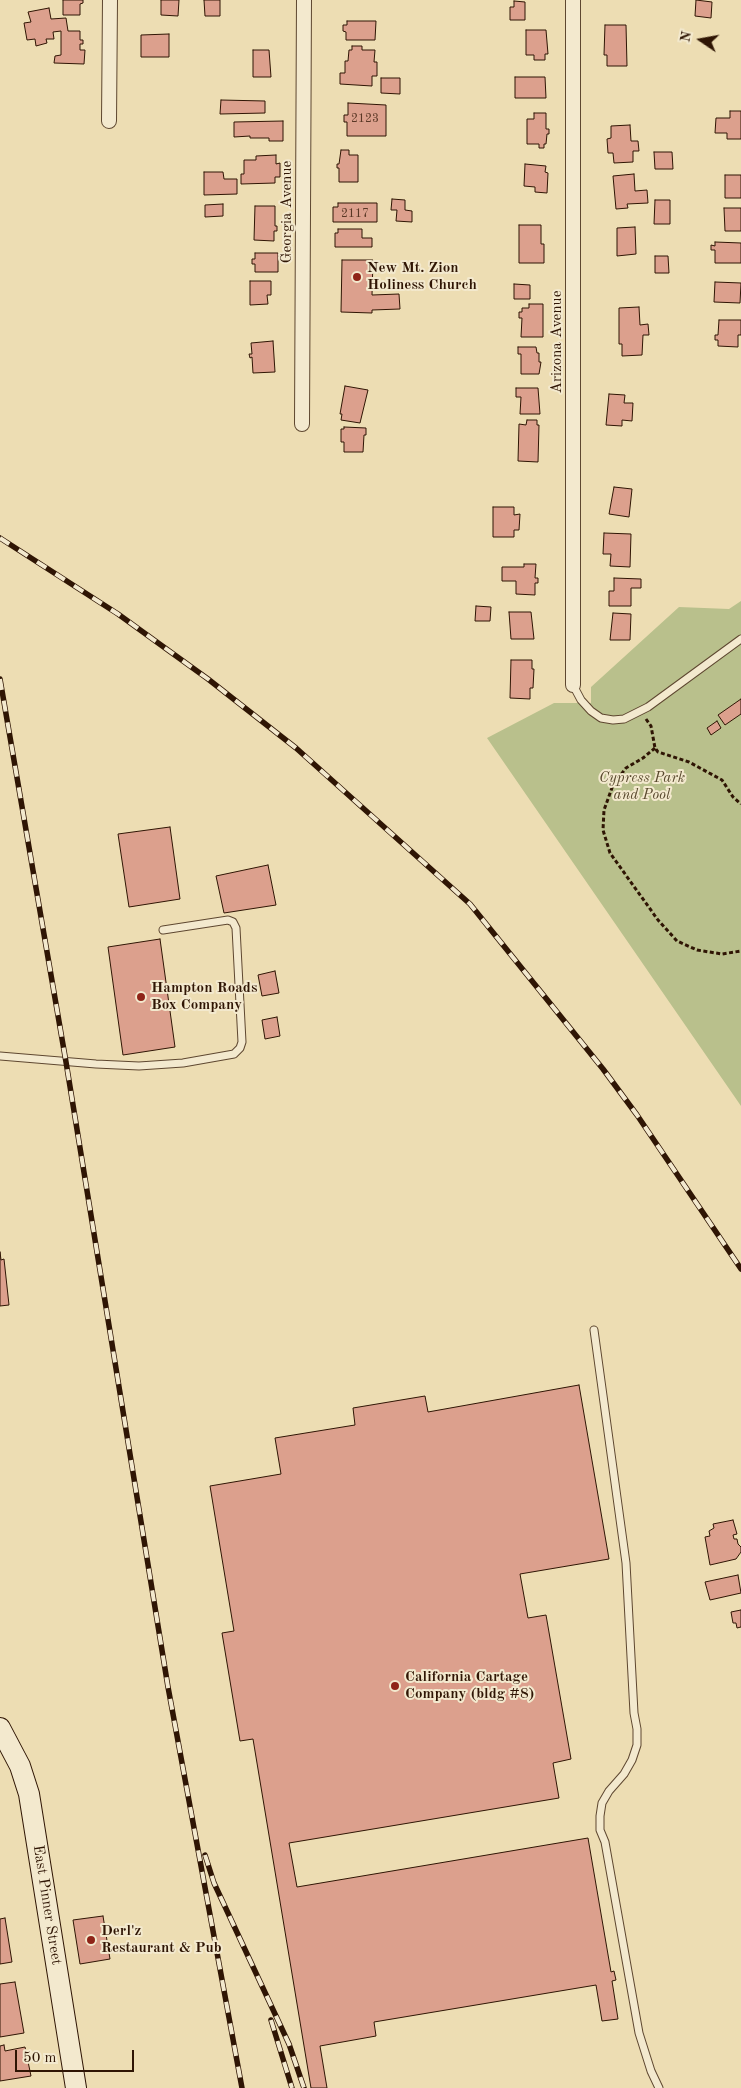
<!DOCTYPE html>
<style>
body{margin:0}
#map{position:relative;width:741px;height:2088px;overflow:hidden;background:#edddb3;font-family:"Old Standard TT",serif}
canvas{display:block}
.north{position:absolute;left:676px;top:15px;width:50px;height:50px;-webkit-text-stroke:4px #f3e9ce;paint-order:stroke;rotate:282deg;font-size:14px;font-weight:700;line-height:20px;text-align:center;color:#2f1504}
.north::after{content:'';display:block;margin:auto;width:18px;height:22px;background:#2f1504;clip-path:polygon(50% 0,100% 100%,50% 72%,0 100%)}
.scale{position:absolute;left:15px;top:2050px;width:119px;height:22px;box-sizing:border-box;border:2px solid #2f1504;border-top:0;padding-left:6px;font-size:15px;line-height:18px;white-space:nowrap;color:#2f1504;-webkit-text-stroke:4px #f3e9ce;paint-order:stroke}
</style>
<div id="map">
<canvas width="741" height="2088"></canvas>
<div class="north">N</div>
<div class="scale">50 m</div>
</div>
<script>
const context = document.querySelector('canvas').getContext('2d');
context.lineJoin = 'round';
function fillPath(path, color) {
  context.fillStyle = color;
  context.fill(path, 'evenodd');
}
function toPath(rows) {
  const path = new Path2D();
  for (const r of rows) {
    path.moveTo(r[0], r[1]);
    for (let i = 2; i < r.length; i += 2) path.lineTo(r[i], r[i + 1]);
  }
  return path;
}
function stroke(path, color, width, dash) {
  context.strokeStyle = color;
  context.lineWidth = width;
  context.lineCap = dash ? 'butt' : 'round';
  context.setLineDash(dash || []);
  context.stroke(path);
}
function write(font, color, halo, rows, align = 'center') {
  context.font = font + ' "Old Standard TT",serif';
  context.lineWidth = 4;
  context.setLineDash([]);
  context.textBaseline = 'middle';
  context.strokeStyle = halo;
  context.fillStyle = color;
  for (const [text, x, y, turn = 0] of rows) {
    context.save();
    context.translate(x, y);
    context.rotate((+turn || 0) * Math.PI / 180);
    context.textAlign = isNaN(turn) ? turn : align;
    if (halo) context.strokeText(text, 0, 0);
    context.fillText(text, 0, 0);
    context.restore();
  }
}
fillPath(toPath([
 [741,601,741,1106,487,738,554,703,591,703,591,687,679,607,729,609]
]), '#b9c08c');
const building = toPath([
 [63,0,83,0,83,3,80,4,80,15,63,15,63,0],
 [161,0,179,0,178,16,161,15,161,0],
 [204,0,220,0,220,16,205,16,204,0],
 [696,0,712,2,711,18,695,16,696,0],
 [514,1,525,2,525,20,510,20,510,7,514,7,514,1],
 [49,8,51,19,66,18,68,31,80,31,80,40,83,40,83,44,80,44,80,50,85,50,84,64,54,63,55,56,61,55,61,31,53,32,54,39,46,39,47,43,36,46,35,39,27,40,24,23,31,22,28,12,49,8],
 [347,21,376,21,375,40,346,40,346,32,343,31,343,25,347,25,347,21],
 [605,25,626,25,627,66,607,66,607,55,604,55,605,25],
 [526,30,546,30,548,54,545,54,545,60,534,60,534,55,526,55,526,30],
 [169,34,169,57,141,57,141,35,169,34],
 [352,46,362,46,362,50,375,50,374,62,377,62,377,76,372,76,372,86,340,84,340,73,345,73,345,61,348,61,349,50,352,50,352,46],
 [253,50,269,50,271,77,253,77,253,50],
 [515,77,545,77,546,98,515,98,515,77],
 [381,78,400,78,400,94,381,93,381,78],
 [221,100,265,101,265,113,220,114,221,100],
 [348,103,386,105,386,136,347,136,347,122,344,122,344,115,348,115,348,103],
 [730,111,741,111,741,139,727,139,727,133,715,133,716,118,730,118,730,111],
 [534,113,546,113,546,129,549,129,549,134,547,134,546,144,544,144,544,148,539,148,539,144,527,144,527,119,534,119,534,113],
 [283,121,283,141,269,141,269,138,250,138,250,136,234,137,234,122,283,121],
 [630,125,631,141,638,141,639,151,633,151,633,162,614,163,613,153,608,153,607,139,611,138,611,126,630,125],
 [341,150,349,150,349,155,358,155,358,182,339,182,339,168,337,168,337,164,339,164,341,150],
 [654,152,672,152,673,169,655,169,654,152],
 [276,155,276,164,280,163,280,177,275,177,275,183,241,184,241,174,244,174,244,160,256,160,256,156,276,155],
 [525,164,546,166,545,172,548,173,547,193,535,192,535,187,524,186,525,164],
 [204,172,223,172,224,179,237,179,237,194,204,195,204,172],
 [634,174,635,191,647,190,648,203,627,204,628,208,616,209,613,176,634,174],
 [725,175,741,175,741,198,725,198,725,175],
 [392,199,405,200,405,210,412,211,412,222,396,221,397,210,391,210,392,199],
 [655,200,670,200,670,224,654,224,655,200],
 [338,203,377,203,377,222,333,222,333,207,338,207,338,203],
 [223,204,223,216,205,217,205,205,223,204],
 [255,206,275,206,275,226,277,226,277,231,274,231,274,241,254,240,255,206],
 [724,208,741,208,741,231,725,231,724,208],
 [519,225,541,225,541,244,544,244,544,263,519,263,519,225],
 [635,227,636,254,617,256,617,228,635,227],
 [338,229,362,229,362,238,372,238,372,247,335,247,335,233,338,233,338,229],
 [715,242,741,243,741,263,715,263,715,250,711,250,711,245,715,246,715,242],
 [255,253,278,253,278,272,255,272,255,264,252,264,252,259,255,259,255,253],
 [655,256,668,256,669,273,655,273,655,256],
 [342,260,373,260,372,295,399,294,400,309,372,310,372,313,341,312,342,260],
 [250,281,271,281,271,295,267,295,268,304,250,305,250,281],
 [715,282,741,283,740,303,714,302,715,282],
 [514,284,530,285,530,299,514,299,514,284],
 [529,304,543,304,543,337,521,337,522,318,519,318,519,312,522,312,522,308,529,308,529,304],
 [639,307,640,325,648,324,649,335,643,335,642,355,622,356,622,344,619,344,619,308,639,307],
 [719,320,741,320,741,335,738,335,738,347,718,346,718,340,715,340,715,335,718,335,719,320],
 [273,341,275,372,253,373,252,357,250,358,249,354,252,354,251,343,273,341],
 [518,347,536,347,537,353,539,353,539,362,541,362,539,374,521,374,521,354,518,354,518,347],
 [345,386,368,390,360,423,341,420,342,414,340,414,345,386],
 [516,388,538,388,540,414,520,414,521,397,516,397,516,388],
 [609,394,625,395,624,403,633,403,632,421,622,420,622,426,606,425,609,394],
 [527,420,537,420,537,425,539,425,538,462,518,461,519,424,526,425,527,420],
 [344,427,366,428,366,435,364,435,363,452,344,452,344,442,341,442,341,429,344,429,344,427],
 [614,487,632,489,629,517,609,514,614,487],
 [493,507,514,507,514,515,520,514,519,530,514,530,514,537,493,537,493,507],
 [604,533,631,534,630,567,610,566,611,554,603,554,604,533],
 [524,564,536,564,535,578,538,578,538,583,535,583,535,595,516,594,516,581,502,581,502,567,524,567,524,564],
 [614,578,641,579,641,588,631,588,631,606,609,606,609,591,614,591,614,578],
 [476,606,491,607,490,621,475,621,476,606],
 [509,612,531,612,534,639,511,639,509,612],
 [613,613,631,614,630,640,610,640,613,613],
 [511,660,532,660,532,669,534,669,533,688,530,688,530,699,510,698,511,660],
 [741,699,741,714,725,725,718,715,741,699],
 [717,721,721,728,711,735,707,728,717,721],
 [170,827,180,899,129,907,118,834,170,827],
 [268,865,276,905,224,913,216,876,268,865],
 [160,939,175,1047,123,1055,108,947,160,939],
 [275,971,279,993,262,996,258,975,275,971],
 [277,1017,280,1036,265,1039,262,1020,277,1017],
 [0,1252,1,1260,4,1259,9,1305,0,1306,0,1252],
 [579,1385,609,1559,520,1574,528,1618,546,1615,571,1759,553,1763,559,1798,289,1843,297,1887,588,1838,611,1972,614,1971,616,1980,612,1981,618,2019,602,2021,596,1985,374,2022,376,2036,320,2046,327,2088,311,2088,253,1739,240,1741,222,1633,234,1631,210,1486,281,1474,275,1438,355,1425,353,1408,425,1396,428,1412,579,1385],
 [733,1520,737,1534,733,1535,734,1539,737,1539,738,1544,741,1547,741,1552,736,1559,710,1565,705,1537,710,1536,709,1531,714,1528,713,1524,733,1520],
 [738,1575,741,1593,710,1600,705,1582,738,1575],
 [741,1610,741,1627,737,1628,736,1623,733,1623,731,1612,741,1610],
 [103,1916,110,1959,80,1964,73,1920,103,1916],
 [5,1918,12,1962,0,1964,0,1919,5,1918],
 [15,1982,24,2033,0,2037,0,1984,15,1982],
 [4,2045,5,2051,25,2047,31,2076,0,2081,0,2046,4,2045]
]);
fillPath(building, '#dca08d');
stroke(building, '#2f1504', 1);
const service = toPath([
 [573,685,581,700,591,711,601,718,613,720,624,719,648,707,741,639],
 [0,1056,96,1064,139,1066,183,1063,234,1054,240,1048,242,1042,236,928,233,922,228,920,163,930],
 [594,1330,626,1563,634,1713,637,1729,637,1745,632,1760,624,1774,609,1791,602,1803,600,1816,600,1830,605,1842,639,2033,651,2071,659,2088]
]);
const minor = toPath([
 [109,121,110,0],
 [302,424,304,0],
 [573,685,573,0]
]);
const secondary = toPath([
 [0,1728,20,1766,29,1794,76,2088]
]);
stroke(service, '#5e4730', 9);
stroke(minor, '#5e4730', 16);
stroke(secondary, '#2f1504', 22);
stroke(toPath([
 [646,719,651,726,655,748,658,752,689,762,722,780,733,797,741,804],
 [655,748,643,758,626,768,613,785,604,810,603,830,610,853,658,920,677,941,697,950,722,954,741,951]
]), '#2f1504', 3, [4, 2.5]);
stroke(service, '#f3e9ce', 7);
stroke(minor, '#f3e9ce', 14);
stroke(secondary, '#f3e9ce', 20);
const rail = toPath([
 [0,538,118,614,208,679,296,748,470,904,603,1069,637,1115,741,1269],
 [0,679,66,1062,168,1687,242,2088],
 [205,1855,214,1883,289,2044,304,2088],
 [271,2020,292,2088]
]);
stroke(rail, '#2f1504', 5.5);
stroke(rail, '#f3e9ce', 4, [11]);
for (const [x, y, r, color] of [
 [357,277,5,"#8f2418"],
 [141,997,5,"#8f2418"],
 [395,1686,5,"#8f2418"],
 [91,1940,5,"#8f2418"]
]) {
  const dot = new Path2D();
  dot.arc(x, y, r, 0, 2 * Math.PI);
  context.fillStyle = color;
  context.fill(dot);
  stroke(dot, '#f3e9ce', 2);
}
write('12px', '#5a3826', null, [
 ["2123",365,119],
 ["2117",355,214]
]);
write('15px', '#2f1504', '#f3e9ce', [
 ["Georgia Avenue",287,212,-90],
 ["Arizona Avenue",557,342,-90],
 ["East Pinner Street",47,1905,81]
]);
write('bold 15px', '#2f1504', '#f3e9ce', [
 ["New Mt. Zion",367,268],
 ["Holiness Church",367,285],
 ["Hampton Roads",151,988],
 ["Box Company",151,1005],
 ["California Cartage",405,1677],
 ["Company (bldg #8)",405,1694],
 ["Derl'z",101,1931],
 ["Restaurant & Pub",101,1948]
], 'left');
write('italic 15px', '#58482d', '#f3e9ce', [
 ["Cypress Park",642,778],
 ["and Pool",642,795]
]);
</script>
